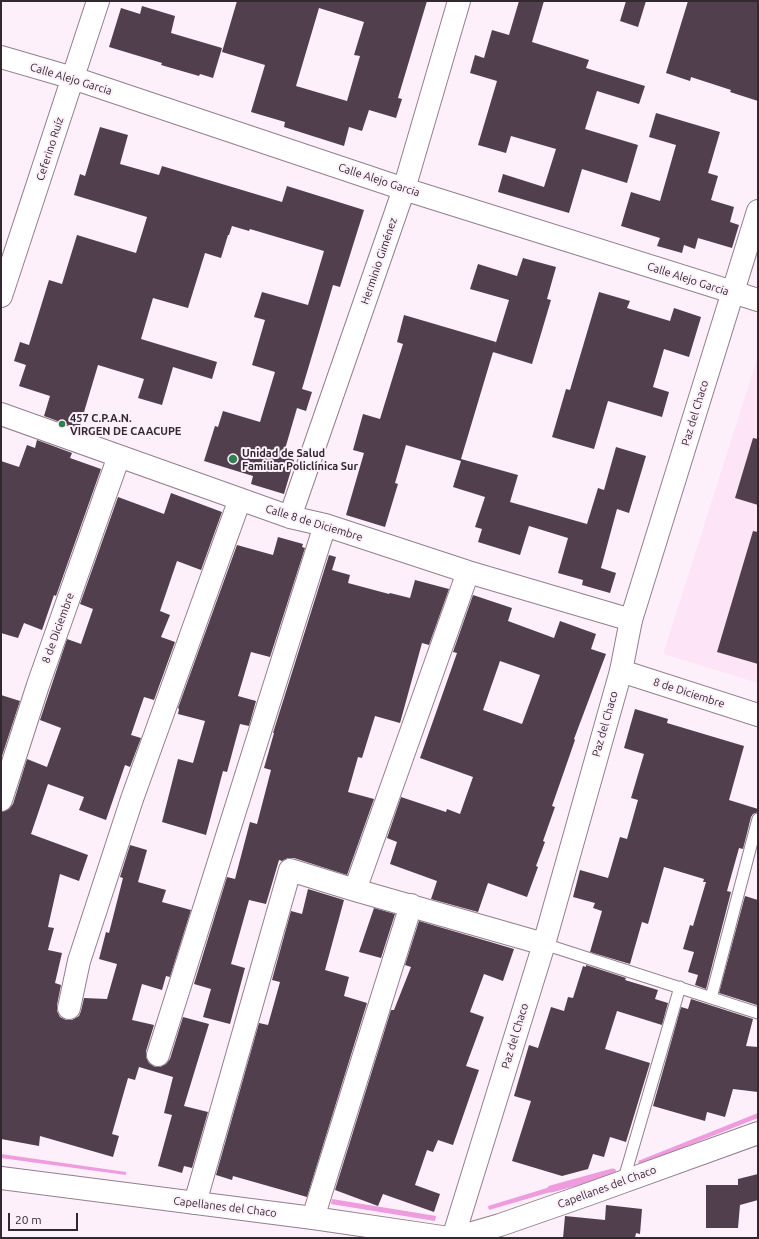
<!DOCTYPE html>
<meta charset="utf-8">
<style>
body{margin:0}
#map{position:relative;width:759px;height:1239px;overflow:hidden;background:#fef0fa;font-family:Ubuntu,sans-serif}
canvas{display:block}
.frame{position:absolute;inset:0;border:2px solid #31292f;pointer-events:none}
.scale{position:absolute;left:8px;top:1213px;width:70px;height:18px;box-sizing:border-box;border:2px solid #31292f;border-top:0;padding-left:5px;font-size:12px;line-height:14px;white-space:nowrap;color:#31292f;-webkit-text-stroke:3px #fef0fa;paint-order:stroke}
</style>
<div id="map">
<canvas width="759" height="1239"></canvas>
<div class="frame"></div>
<div class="scale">20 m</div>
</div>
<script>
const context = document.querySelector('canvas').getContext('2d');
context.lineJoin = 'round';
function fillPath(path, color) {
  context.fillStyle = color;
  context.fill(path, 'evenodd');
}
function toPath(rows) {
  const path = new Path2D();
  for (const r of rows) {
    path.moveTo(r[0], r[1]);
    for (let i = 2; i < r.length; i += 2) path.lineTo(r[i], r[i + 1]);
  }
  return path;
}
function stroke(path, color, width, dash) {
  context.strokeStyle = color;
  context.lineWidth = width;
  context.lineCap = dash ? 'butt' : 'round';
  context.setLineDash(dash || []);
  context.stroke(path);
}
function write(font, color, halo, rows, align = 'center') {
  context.font = font + ' Ubuntu,sans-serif';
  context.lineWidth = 4;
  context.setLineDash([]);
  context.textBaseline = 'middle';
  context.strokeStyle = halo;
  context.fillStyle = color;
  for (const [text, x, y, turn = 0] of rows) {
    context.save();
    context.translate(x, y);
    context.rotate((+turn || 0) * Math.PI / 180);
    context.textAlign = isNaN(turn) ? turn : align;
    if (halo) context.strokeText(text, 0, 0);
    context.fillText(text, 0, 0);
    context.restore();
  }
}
fillPath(toPath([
 [758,356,758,683,663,654]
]), '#fde5f7');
fillPath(toPath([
 [758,1113,758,1118,639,1165,638,1161],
 [1,1154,126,1172,126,1175,1,1158],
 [560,1184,561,1189,489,1210,488,1206],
 [332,1199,436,1216,435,1221,331,1204]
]), '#ee9cde');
stroke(toPath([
 [551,1189,613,1172]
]), '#ee9cde', 7);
fillPath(toPath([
 [237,1,427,1,398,98,402,99,396,118,369,110,362,131,349,127,344,146,284,127,285,122,251,112,265,65,222,52],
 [319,8,364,22,354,55,360,56,347,101,296,86],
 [519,1,544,1,532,42,589,60,586,68,645,86,639,104,597,91,585,129,638,145,627,183,582,169,569,213,498,192,503,174,544,187,556,149,511,136,506,153,478,145,497,81,470,73,475,55,484,58,492,30,509,35],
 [626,1,646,1,638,27,620,21],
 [688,1,758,1,758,101,730,92,731,90,691,77,690,81,666,73],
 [142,6,175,16,171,33,222,48,213,78,200,74,199,76,161,65,162,63,109,47,121,8,140,14],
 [656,113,720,132,708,173,718,176,711,200,734,207,730,222,739,225,732,248,698,238,695,249,684,245,682,253,657,246,660,238,621,226,631,192,660,201,676,145,649,137],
 [100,127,128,135,120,164,159,175,162,166,282,202,287,186,364,210,340,287,333,285,302,389,312,392,306,411,297,408,283,456,294,460,284,494,251,484,253,476,204,461,215,426,218,427,223,411,260,422,275,372,252,365,265,320,254,317,262,292,308,305,324,251,250,229,249,231,232,226,229,235,228,235,221,258,205,253,188,308,153,298,141,339,217,362,212,379,173,367,162,405,138,398,144,379,98,365,79,429,44,416,50,396,19,386,26,365,14,361,20,342,29,345,49,280,62,284,77,235,136,253,147,217,74,195,80,174,85,176],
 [523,258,556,267,547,299,551,300,532,364,493,352,509,300,470,289,478,264,517,276],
 [599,292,630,301,627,308,670,321,674,308,701,317,689,357,664,349,653,387,669,392,662,417,608,401,594,449,552,437,566,389,570,390],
 [404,315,496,342,461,459,518,475,510,502,587,524,598,488,604,490,616,447,646,456,629,513,617,509,601,568,616,573,610,593,582,585,583,580,558,573,568,538,529,526,520,555,478,542,482,529,475,527,485,497,453,487,461,461,423,450,406,445,395,483,398,484,385,527,346,515,364,453,353,450,363,414,380,419,403,344,397,342],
 [753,438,758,439,758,505,735,498],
 [37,440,72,453,70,458,101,469,56,596,54,595,42,630,24,623,18,638,1,633,1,461,19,467,27,445,35,448],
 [171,493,222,512,201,570,177,561,160,611,170,615,161,637,175,642,154,700,144,697,131,735,141,738,130,767,125,765,106,820,79,810,84,797,48,784,31,834,88,855,79,881,60,874,48,927,54,928,48,950,62,953,55,983,61,985,57,1005,57,1011,60,1017,66,1020,72,1020,79,1016,81,1011,84,998,107,999,117,964,99,959,106,932,109,933,123,878,120,877,130,845,147,850,138,882,166,890,162,902,191,910,170,977,166,976,162,990,142,984,132,1020,154,1025,146,1051,146,1057,149,1063,155,1067,160,1067,166,1064,170,1059,183,1017,209,1024,184,1106,208,1112,192,1168,184,1166,182,1173,158,1166,172,1115,164,1113,173,1077,139,1067,135,1080,128,1078,112,1134,119,1136,113,1157,40,1136,39,1146,1,1139,1,812,9,809,13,804,27,759,47,767,61,728,40,720,67,639,81,644,93,609,80,604,118,497,164,514],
 [753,531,758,532,758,664,717,652],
 [278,537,303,544,302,547,305,548,270,657,251,652,238,696,256,701,249,726,240,724,227,772,223,771,206,835,162,822,178,759,193,763,205,721,178,714,179,709,178,708,237,545,273,555],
 [329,555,336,557,332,570,350,575,348,583,389,594,390,593,410,598,415,580,449,589,429,645,422,643,400,723,375,716,362,758,358,757,348,792,374,799,347,875,294,858,288,858,282,861,279,860,266,904,249,900,231,964,245,968,230,1024,203,1017,211,989,194,984,227,877,235,879,250,822,257,824,271,770,264,768,274,733,273,733],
 [473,595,512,608,508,621,554,638,560,621,596,634,591,649,606,654,574,739,575,740,552,806,555,807,543,841,545,842,536,866,538,867,527,897,488,883,478,912,431,899,437,881,390,864,397,842,387,838,401,797,446,812,447,809,460,814,473,777,420,758,457,653,453,652],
 [500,661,540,675,522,724,483,710],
 [1,695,20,701,1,759],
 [635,709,668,719,667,723,744,746,729,800,758,809,758,812,753,814,751,817,743,849,739,848,727,891,731,892,706,989,695,985,698,975,688,972,694,952,683,949,690,925,693,926,706,882,703,882,704,879,664,867,648,924,642,922,630,964,590,952,602,911,593,908,595,903,573,897,580,870,608,878,620,837,627,839,638,800,631,798,644,754,624,748],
 [308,889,344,900,325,970,349,977,344,996,367,1003,307,1197,233,1176,232,1180,216,1175,259,1023,268,1025,280,982,272,980,291,911,302,914],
 [745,896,758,900,757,1005,719,993],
 [374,908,395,914,381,958,359,952],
 [419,921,514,949,503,981,484,974,470,1012,484,1017,466,1066,479,1070,453,1145,438,1140,433,1152,427,1150,415,1185,440,1194,434,1212,383,1194,378,1206,335,1190,391,1010,394,1010,411,967,405,965],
 [586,965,626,978,625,980,658,990,655,999,668,1003,662,1025,617,1011,605,1049,650,1063,626,1142,610,1137,604,1157,593,1154,588,1169,562,1176,512,1161,531,1101,514,1096,529,1045,538,1048,551,1007,564,1011,568,997,573,998,583,966,586,967],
 [691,999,753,1019,746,1046,758,1047,758,1092,733,1089,725,1117,707,1112,705,1121,653,1106,681,1007,688,1009],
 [758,1174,758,1200,740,1205,738,1228,706,1228,706,1185,738,1185,738,1179],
 [606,1205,642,1209,640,1234,636,1233,635,1238,563,1238,565,1216,605,1220]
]), '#513f4d');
const service = toPath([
 [544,944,758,1013],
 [711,998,758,819],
 [623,1182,680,987]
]);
const minor = toPath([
 [1,57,73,78,404,189,758,300],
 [1,296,98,1],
 [1,414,290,517,325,525,468,572,631,620],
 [290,517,404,189,459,1],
 [621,671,758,715],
 [1,800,38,685,119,456],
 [355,890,468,572],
 [69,1008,79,961,132,799,240,499],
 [158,1055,325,525],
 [195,1203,290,870,355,890,544,944],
 [313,1218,411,905]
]);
const tertiary = toPath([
 [1,1178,313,1218,449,1238],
 [453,1238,544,944,621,671,631,620,758,211],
 [455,1238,500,1225,589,1194,758,1133]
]);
stroke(service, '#937f8f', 13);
stroke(minor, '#937f8f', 24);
stroke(tertiary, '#937f8f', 24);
stroke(service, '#fff', 11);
stroke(minor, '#fff', 22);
stroke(tertiary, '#fff', 22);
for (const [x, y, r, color] of [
 [62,424,4,"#318051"],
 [233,459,5,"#318051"]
]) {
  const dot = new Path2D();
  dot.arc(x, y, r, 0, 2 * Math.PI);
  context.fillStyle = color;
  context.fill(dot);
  stroke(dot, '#fef0fa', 1.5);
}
write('11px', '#31292f', '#fef0fa', [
 ["Calle Alejo Garcia",71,79,17],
 ["Ceferino Ruíz",50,149,-72],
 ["Calle Alejo Garcia",379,180,18],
 ["Herminio Giménez",379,261,-71],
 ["Calle Alejo Garcia",688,279,18],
 ["Paz del Chaco",695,413,-73],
 ["Calle 8 de Diciembre",314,523,17],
 ["8 de Diciembre",58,628,-70],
 ["8 de Diciembre",689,693,18],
 ["Paz del Chaco",605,724,-74],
 ["Paz del Chaco",515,1036,-73],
 ["Capellanes del Chaco",607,1187,-20],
 ["Capellanes del Chaco",225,1207,7]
]);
write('bold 11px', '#31292f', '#fef0fa', [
 ["457 C.P.A.N.",70,418],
 ["VIRGEN DE CAACUPE",70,431],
 ["Unidad de Salud",242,453],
 ["Familiar Policlínica Sur",242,466]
], 'left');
</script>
